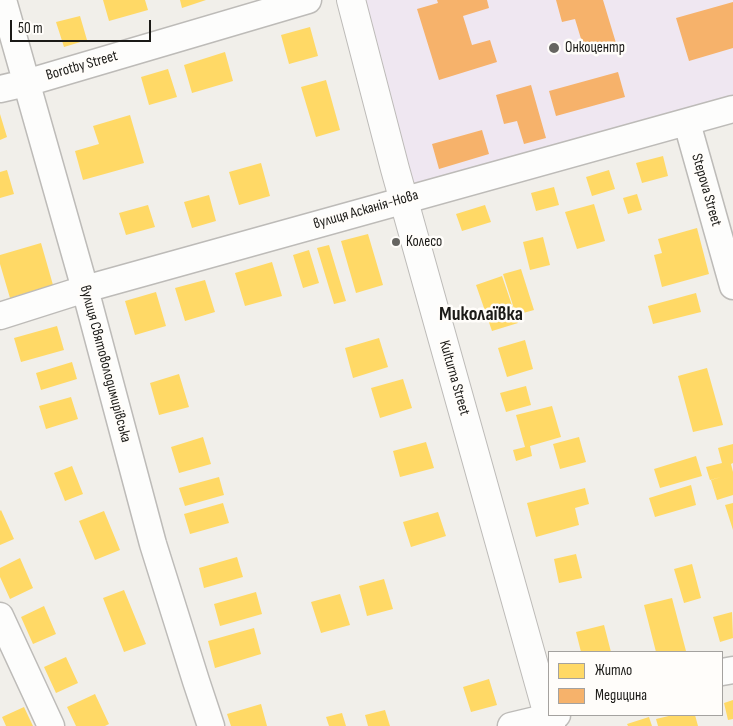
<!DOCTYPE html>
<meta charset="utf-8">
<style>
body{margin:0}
#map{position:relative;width:733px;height:726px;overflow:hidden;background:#f1efea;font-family:"Sofia Sans Condensed",sans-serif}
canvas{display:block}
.legend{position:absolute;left:548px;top:651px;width:175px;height:65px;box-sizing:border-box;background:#fffdfa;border:1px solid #a4a29f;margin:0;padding:6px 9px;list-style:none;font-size:15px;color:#1b1a17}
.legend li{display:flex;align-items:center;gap:10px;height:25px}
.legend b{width:25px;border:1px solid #a4a29f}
.scale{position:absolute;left:10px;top:20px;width:141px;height:22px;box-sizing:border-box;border:2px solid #1b1a17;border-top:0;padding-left:6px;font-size:15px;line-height:18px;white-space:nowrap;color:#1b1a17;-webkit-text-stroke:4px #fffdfa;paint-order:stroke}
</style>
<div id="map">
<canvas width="733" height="726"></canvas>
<ul class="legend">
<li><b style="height:14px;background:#ffd966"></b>Житло</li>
<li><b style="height:14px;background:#f6b26b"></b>Медицина</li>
</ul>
<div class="scale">50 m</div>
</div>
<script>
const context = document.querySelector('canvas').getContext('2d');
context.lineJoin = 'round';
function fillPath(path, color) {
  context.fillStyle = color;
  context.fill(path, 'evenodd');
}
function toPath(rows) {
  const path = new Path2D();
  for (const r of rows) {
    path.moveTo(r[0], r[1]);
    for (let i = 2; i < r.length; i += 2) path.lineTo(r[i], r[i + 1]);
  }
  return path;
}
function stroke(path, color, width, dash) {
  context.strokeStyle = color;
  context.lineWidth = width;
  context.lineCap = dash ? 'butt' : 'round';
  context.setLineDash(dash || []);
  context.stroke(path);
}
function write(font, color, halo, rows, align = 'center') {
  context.font = font + ' "Sofia Sans Condensed",sans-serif';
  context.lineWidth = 5;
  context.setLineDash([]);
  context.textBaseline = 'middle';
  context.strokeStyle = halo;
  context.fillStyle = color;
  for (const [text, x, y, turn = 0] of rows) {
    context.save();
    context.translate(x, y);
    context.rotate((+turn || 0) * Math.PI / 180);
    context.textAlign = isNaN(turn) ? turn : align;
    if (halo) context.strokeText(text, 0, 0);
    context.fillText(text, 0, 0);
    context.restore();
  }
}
fillPath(toPath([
 [362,0,733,0,733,95,415,186]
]), '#efe7f1');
fillPath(toPath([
 [103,0,145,0,148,10,109,21],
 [180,0,206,0,182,8],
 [80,16,87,40,64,47,56,22],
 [310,27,318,56,289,64,281,35],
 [225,52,233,81,192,93,184,65],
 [168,69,177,97,149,105,141,77],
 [326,80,340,130,316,137,301,87],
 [0,114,7,137,0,140],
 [130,115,144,163,83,180,75,151,99,144,93,126],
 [663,156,668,176,642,183,636,163],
 [261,163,270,196,239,205,229,172],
 [7,170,14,194,0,198,0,172],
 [609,170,615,189,592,196,586,177],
 [554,187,559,205,536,211,531,193],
 [637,194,642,210,628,214,623,198],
 [209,195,216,221,192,228,184,202],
 [594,204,605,241,577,249,565,212],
 [148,205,155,227,126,235,119,213],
 [485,205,491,222,462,231,456,214],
 [697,228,709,274,662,287,654,255,662,253,658,239],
 [368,234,383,285,356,293,341,241],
 [543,237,550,265,530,270,523,242],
 [41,243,53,285,10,298,0,264,0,255],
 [329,245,346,301,334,304,317,248],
 [309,250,319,283,303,288,293,255],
 [272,262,282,296,245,306,235,273],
 [521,269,534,310,516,315,503,274],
 [502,276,518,323,492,331,476,285],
 [205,280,215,312,185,321,175,288],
 [156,292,166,326,135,335,125,301],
 [696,293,701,312,653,324,648,306],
 [57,326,64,350,21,362,14,338],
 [379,338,388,367,353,378,345,348],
 [525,340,533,369,507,377,498,348],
 [72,362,77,379,41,390,36,373],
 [707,368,723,425,693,432,678,376],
 [179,374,189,407,159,415,150,383],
 [403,379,412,408,380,418,371,388],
 [526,386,531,405,506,412,500,393],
 [71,397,78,419,46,429,39,406],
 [552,406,561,437,530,446,532,456,516,461,513,450,525,447,516,415],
 [203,437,211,464,179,473,171,447],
 [579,437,586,462,560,469,553,444],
 [426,442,434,468,400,477,393,451],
 [733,444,733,463,731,464,733,472,733,495,717,500,711,480,721,477,710,480,706,467,722,463,718,448],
 [696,456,702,476,660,488,654,469],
 [72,466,83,494,65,501,54,473],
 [219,477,224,495,185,506,179,488],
 [691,485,696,505,655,517,649,498],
 [585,488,589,504,575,508,579,525,536,537,527,503],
 [223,503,229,523,190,534,184,514],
 [733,503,733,530,725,505],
 [1,510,14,539,0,545,0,511],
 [104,511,120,550,95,560,79,521],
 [438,512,446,536,411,547,403,522],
 [576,554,582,578,559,583,554,559],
 [237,557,243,577,204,588,199,568],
 [20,558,33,588,10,599,0,577,0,568],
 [692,564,701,598,684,603,674,569],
 [384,579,393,609,367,616,359,586],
 [124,590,146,644,124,652,103,598],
 [256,592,262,614,220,626,214,604],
 [340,594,350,625,321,633,311,602],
 [672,598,686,651,656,652,644,605],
 [44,606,56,634,33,644,21,617],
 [732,612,733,638,720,642,713,617],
 [604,625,611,652,581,652,576,632],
 [254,628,261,654,215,668,208,641],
 [66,657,78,683,56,693,44,667],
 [489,679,497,705,471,712,463,687],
 [95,694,109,724,105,726,76,726,67,707],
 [733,700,733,719,728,720,724,703],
 [261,704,267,726,231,726,227,714],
 [24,707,33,726,6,726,2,717],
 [385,710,390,726,368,726,365,715],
 [342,713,346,726,329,726,326,717],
 [673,715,695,715,698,726,658,726,656,719],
 [649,717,652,726,628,726,627,724]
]), '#ffd966');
fillPath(toPath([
 [437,0,487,0,489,8,463,16,472,45,490,40,497,62,439,80,417,9,438,3],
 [556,0,603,0,616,43,585,52,575,19,562,22],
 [733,2,733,48,689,61,676,18],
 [618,72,625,97,556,116,549,91],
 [531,85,546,138,524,144,517,121,504,124,496,95],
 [482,130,489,154,439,169,432,144]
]), '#f6b26b');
const minor = toPath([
 [3,0,85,289,153,544,196,681,211,726],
 [0,89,26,83,308,0],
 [687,123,733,286],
 [0,316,85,289,733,109],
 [0,616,51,726],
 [722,672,733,670],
 [511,726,557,715]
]);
const major = toPath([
 [351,0,395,169,551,726]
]);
stroke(minor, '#bdbbb8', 29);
stroke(major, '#bdbbb8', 30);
stroke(minor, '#fdfdfc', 26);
stroke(major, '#fdfdfc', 28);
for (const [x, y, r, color] of [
 [554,48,6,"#666561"],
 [396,242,5,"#666561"]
]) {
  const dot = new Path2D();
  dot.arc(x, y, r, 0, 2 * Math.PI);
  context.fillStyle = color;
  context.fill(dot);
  stroke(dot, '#fffdfa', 2);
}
write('15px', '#1b1a17', '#fffdfa', [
 ["Онкоцентр",565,48],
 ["Колесо",406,242]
], 'left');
write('15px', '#1b1a17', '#fffdfa', [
 ["Borotby Street",82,66,-16],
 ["Stepova Street",706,190,74],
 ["вулиця Асканія-Нова",366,210,-16],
 ["вулиця Святоволодимирівська",105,364,75],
 ["Kulturna Street",454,378,74]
]);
write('bold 20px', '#1b1a17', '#fffdfa', [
 ["Миколаївка",481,315]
]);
</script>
